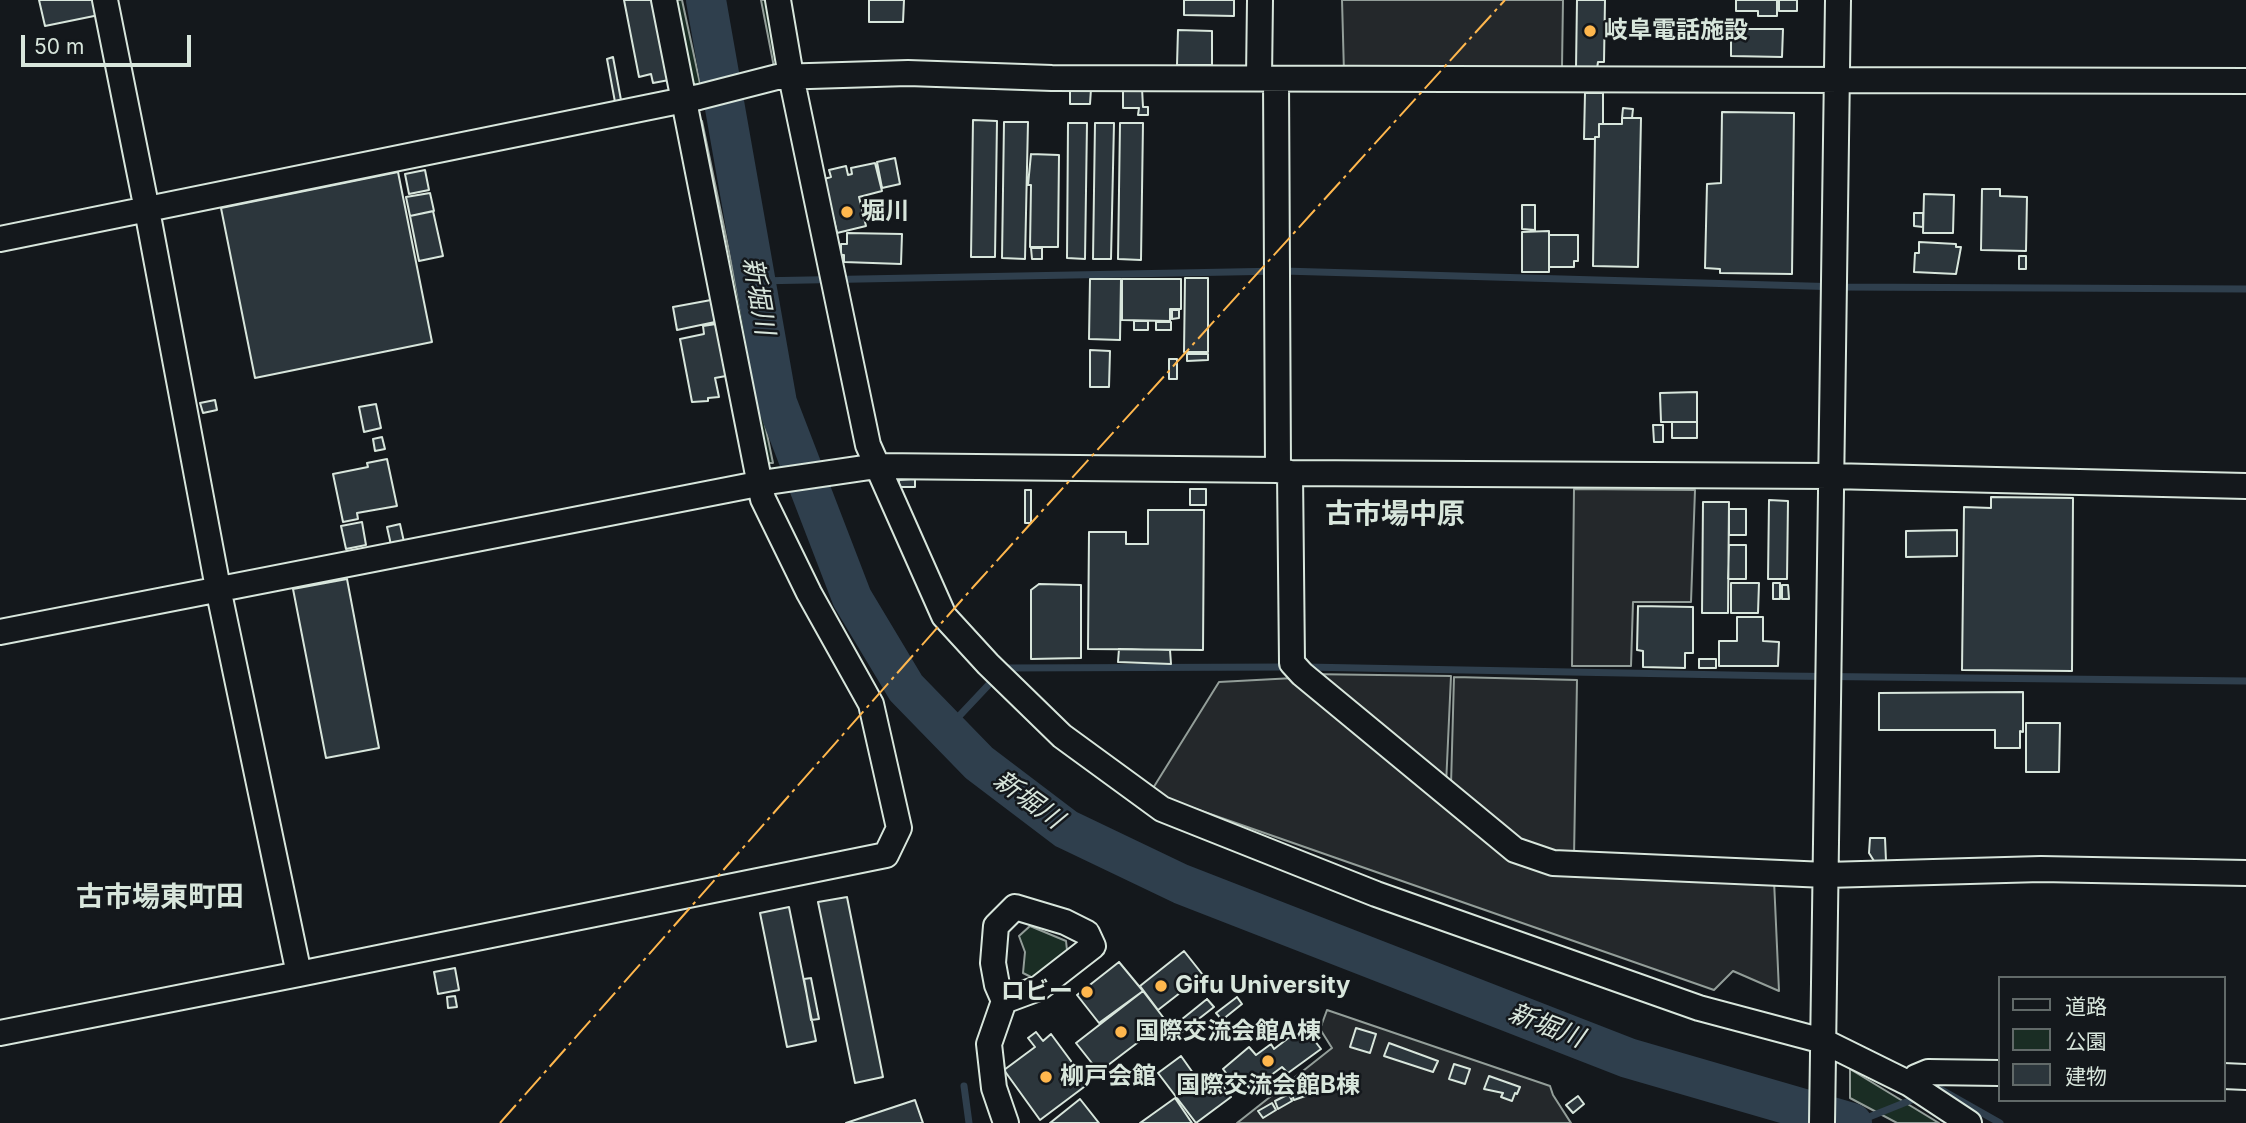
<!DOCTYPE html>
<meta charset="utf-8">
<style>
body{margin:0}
#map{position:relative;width:2246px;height:1123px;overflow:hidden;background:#14181c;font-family:Inter,"Noto Sans JP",sans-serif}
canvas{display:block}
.legend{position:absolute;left:1998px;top:976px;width:228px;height:126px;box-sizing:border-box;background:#14181c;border:2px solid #626a69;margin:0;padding:9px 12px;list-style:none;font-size:21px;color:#d8e6dc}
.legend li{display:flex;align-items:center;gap:14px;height:35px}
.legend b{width:35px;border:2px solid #626a69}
.scale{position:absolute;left:21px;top:35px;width:170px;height:32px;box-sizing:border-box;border:4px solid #d8e6dc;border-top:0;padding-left:9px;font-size:21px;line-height:24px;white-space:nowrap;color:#d8e6dc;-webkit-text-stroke:5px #14181c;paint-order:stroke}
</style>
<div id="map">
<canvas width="2246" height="1123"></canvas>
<ul class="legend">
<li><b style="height:9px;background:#14181c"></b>道路</li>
<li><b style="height:19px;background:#1a2d24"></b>公園</li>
<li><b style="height:19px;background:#2c363c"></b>建物</li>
</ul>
<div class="scale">50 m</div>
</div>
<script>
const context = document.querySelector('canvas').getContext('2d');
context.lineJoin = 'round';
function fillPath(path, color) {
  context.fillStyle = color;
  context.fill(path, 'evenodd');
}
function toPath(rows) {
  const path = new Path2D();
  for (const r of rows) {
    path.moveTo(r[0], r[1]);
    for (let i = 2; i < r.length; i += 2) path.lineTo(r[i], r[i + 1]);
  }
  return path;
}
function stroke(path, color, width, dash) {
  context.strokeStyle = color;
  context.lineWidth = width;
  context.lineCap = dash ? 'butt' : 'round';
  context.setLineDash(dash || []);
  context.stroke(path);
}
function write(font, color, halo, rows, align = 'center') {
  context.font = font + ' Inter,"Noto Sans JP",sans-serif';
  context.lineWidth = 5;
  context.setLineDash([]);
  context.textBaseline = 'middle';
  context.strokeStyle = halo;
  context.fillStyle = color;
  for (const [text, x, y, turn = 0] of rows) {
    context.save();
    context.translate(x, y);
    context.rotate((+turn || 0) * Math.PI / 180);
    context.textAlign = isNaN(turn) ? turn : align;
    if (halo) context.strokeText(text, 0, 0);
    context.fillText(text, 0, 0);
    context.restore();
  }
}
const green = toPath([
 [673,0,682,0,701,88,690,86,673,0],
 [761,0,773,0,785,61,774,67,761,0],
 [702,121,773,463,766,463,696,125,702,121],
 [1030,926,1066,941,1067,950,1055,965,1033,978,1023,973,1025,952,1019,936,1030,926],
 [1850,1069,1939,1123,1897,1123,1850,1098,1850,1069]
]);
fillPath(green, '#1a2d24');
stroke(green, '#939e99', 2);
const parking = toPath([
 [1342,0,1563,0,1562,67,1344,73,1342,0],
 [1574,489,1695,490,1691,602,1633,602,1631,666,1572,666,1574,489],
 [1306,674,1451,676,1446,785,1306,674],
 [1454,677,1577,680,1574,857,1538,853,1451,785,1454,677],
 [1294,678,1511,856,1774,880,1779,991,1733,971,1714,990,1150,793,1219,682,1294,678],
 [1327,1010,1550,1086,1553,1095,1571,1123,1237,1123,1332,1048,1320,1029,1327,1010]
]);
fillPath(parking, '#24282b');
stroke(parking, '#939e99', 2);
stroke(toPath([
 [755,281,1283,271,1842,287,2246,289],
 [1305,667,1783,676,2246,681],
 [1002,668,1290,667],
 [946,730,995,678],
 [964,1086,969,1123],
 [1930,1092,1940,1089,2000,1123],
 [1854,1123,1919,1097]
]), '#2f3f4d', 7);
stroke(toPath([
 [706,0,777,403,852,598,906,688,979,763,1066,829,1181,884,1628,1058,1852,1123]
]), '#2f3f4d', 40);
const building = toPath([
 [39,0,96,0,99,15,45,26,39,0],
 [624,0,653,0,669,80,653,83,651,74,639,77,624,0],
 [869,0,904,0,903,22,869,22,869,0],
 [1184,0,1234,0,1234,16,1184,15,1184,0],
 [1577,0,1605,0,1604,62,1598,62,1597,69,1576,68,1577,0],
 [1736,0,1777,0,1777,16,1758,16,1758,11,1736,11,1736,0],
 [1779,0,1797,0,1797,11,1779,11,1779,0],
 [1731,29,1783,29,1782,57,1731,56,1731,29],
 [1178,30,1212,31,1212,65,1177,65,1178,30],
 [613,57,621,100,615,102,607,59,613,57],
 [1123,88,1142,88,1143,107,1148,107,1148,115,1138,115,1139,108,1123,108,1123,88],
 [1070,89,1091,89,1090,104,1070,104,1070,89],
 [1585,93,1603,93,1603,124,1599,124,1599,137,1595,137,1595,139,1584,139,1585,93],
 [1623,108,1633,109,1632,118,1622,118,1623,108],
 [1722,112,1794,113,1792,274,1720,273,1720,269,1705,268,1707,184,1721,183,1722,112],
 [1622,118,1641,118,1638,267,1593,266,1595,137,1599,137,1599,124,1622,124,1622,118],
 [973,120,997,121,995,257,971,257,973,120],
 [1004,122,1028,122,1025,259,1002,258,1004,122],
 [1068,123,1087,123,1085,259,1067,258,1068,123],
 [1095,123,1114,123,1111,259,1093,259,1095,123],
 [1120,123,1143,123,1141,260,1118,259,1120,123],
 [1031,154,1059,155,1058,247,1030,247,1031,185,1028,185,1031,154],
 [895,158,900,184,882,188,877,162,895,158],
 [875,163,882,191,859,197,866,226,837,233,824,179,831,177,829,170,846,166,848,175,852,174,851,168,875,163],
 [425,170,429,190,409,194,405,174,425,170],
 [398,172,432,342,255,378,221,208,398,172],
 [1982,189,2000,189,2000,196,2027,197,2026,251,1981,250,1982,189],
 [430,193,434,211,410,216,406,197,430,193],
 [1924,194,1954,195,1953,233,1923,233,1924,194],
 [1522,205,1535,205,1535,230,1522,229,1522,205],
 [433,211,443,256,419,261,410,216,433,211],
 [1914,213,1923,213,1923,227,1914,226,1914,213],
 [1549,231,1549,272,1522,272,1522,232,1549,231],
 [847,233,902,234,901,264,844,262,844,255,841,255,841,244,847,244,847,233],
 [1549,235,1578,235,1578,261,1574,261,1574,267,1549,267,1549,235],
 [1919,242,1956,244,1956,247,1961,247,1956,274,1914,272,1915,253,1919,253,1919,242],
 [1031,248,1042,248,1042,259,1032,259,1031,248],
 [2019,256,2026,256,2026,269,2019,269,2019,256],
 [1185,278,1208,278,1208,352,1184,352,1185,278],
 [1090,279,1121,279,1120,340,1089,339,1090,279],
 [1122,279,1181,279,1181,309,1170,309,1170,321,1122,320,1122,279],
 [711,300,715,322,677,330,673,307,711,300],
 [1172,310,1179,310,1179,318,1172,319,1172,310],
 [1134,321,1148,321,1148,330,1134,330,1134,321],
 [1156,322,1171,322,1171,330,1156,330,1156,322],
 [716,324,726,376,715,378,719,397,708,398,708,401,692,402,680,339,704,334,703,326,716,324],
 [1090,350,1110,351,1109,387,1090,387,1090,350],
 [1187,354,1208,354,1208,360,1187,361,1187,354],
 [1169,359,1177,359,1177,379,1169,379,1169,359],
 [1697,392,1697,422,1661,422,1660,393,1697,392],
 [215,400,217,410,203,413,200,403,215,400],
 [376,404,381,428,364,432,359,407,376,404],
 [1672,422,1697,422,1697,438,1672,438,1672,422],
 [1653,425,1663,425,1663,442,1654,442,1653,425],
 [382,437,385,449,375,451,373,439,382,437],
 [387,459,397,506,357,513,358,519,343,522,333,474,368,467,367,463,387,459],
 [915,479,915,487,899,487,899,480,915,479],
 [1190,489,1206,489,1206,505,1190,505,1190,489],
 [1025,490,1031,490,1031,523,1025,523,1025,490],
 [1991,497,2073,498,2072,671,1962,670,1964,507,1991,508,1991,497],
 [1769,500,1788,501,1787,579,1768,579,1769,500],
 [1703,502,1729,502,1728,613,1702,613,1703,502],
 [1729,509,1746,509,1746,535,1729,535,1729,509],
 [1148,510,1204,510,1203,650,1088,649,1089,532,1126,532,1126,544,1148,544,1148,510],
 [362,522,366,545,346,549,341,526,362,522],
 [400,524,404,542,391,545,387,527,400,524],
 [1957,530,1957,556,1906,557,1906,531,1957,530],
 [1729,545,1746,545,1746,579,1728,579,1729,545],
 [347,579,379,748,326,758,293,589,347,579],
 [1731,583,1759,583,1758,613,1731,613,1731,583],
 [1773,583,1780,583,1780,599,1773,599,1773,583],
 [1039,584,1081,585,1081,658,1031,659,1031,590,1039,584],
 [1782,585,1788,585,1789,599,1782,599,1782,585],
 [1638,606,1693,607,1693,653,1685,653,1685,668,1643,667,1643,651,1637,650,1638,606],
 [1737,617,1763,617,1763,641,1779,642,1778,666,1719,666,1719,641,1737,641,1737,617],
 [1119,649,1170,650,1171,664,1118,662,1119,649],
 [1699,659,1716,659,1716,668,1699,668,1699,659],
 [2023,692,2023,732,2020,731,2020,748,1995,748,1995,730,1879,730,1879,693,2023,692],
 [2026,723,2060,723,2059,772,2026,772,2026,723],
 [1870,838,1885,838,1886,861,1874,861,1869,853,1870,838],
 [847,897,883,1077,855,1083,818,902,847,897],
 [789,907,816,1041,787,1047,760,913,789,907],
 [1184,951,1203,975,1158,1010,1140,986,1184,951],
 [1119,962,1143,991,1099,1023,1077,995,1119,962],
 [455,968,459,990,438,994,434,972,455,968],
 [811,978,819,1019,811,1020,804,979,811,978],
 [1143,991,1166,1021,1099,1072,1076,1043,1143,991],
 [455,996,457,1007,448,1008,447,997,455,996],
 [1237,997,1242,1004,1222,1020,1216,1013,1237,997],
 [1207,999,1214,1007,1182,1032,1176,1024,1207,999],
 [1356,1028,1376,1034,1370,1053,1350,1047,1356,1028],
 [1036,1032,1043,1041,1051,1034,1088,1084,1040,1120,1004,1070,1035,1047,1028,1038,1036,1032],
 [1308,1032,1321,1049,1288,1073,1282,1067,1251,1090,1242,1079,1235,1085,1223,1069,1249,1047,1256,1055,1271,1044,1274,1049,1295,1033,1299,1038,1308,1032],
 [1389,1043,1438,1061,1433,1072,1384,1056,1389,1043],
 [1181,1056,1203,1087,1216,1077,1231,1097,1196,1123,1158,1073,1181,1056],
 [1454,1064,1470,1069,1465,1084,1449,1079,1454,1064],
 [1489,1076,1520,1087,1517,1094,1515,1093,1512,1101,1501,1097,1503,1093,1484,1089,1489,1076],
 [1325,1080,1328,1088,1311,1094,1308,1086,1325,1080],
 [1306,1088,1308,1095,1294,1100,1291,1093,1306,1088],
 [1289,1094,1292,1101,1278,1109,1275,1101,1289,1094],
 [1578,1096,1584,1104,1573,1113,1566,1105,1578,1096],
 [1175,1098,1192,1123,1140,1123,1175,1098],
 [1080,1099,1099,1123,1050,1123,1080,1099],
 [915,1100,923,1123,846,1123,915,1100],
 [1272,1103,1276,1110,1263,1118,1258,1111,1272,1103]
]);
fillPath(building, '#2c363c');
stroke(building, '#d8e6dc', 2);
const minor = toPath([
 [105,0,147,210,218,588,299,974],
 [778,0,791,76,868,445,944,616,988,664,1062,736,1162,809,1376,894,1699,1008,1823,1041,1910,1084,1969,1123],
 [1259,78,1260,0],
 [1276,80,1278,470],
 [0,239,699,97,777,77,908,73,1052,78,2246,81],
 [1290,473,1292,663,1302,674,1515,850,1553,863,1826,875,2041,869,2246,873],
 [0,632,768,482,877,466,1278,470,1290,473,1830,476,2246,486],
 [1004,1001,1039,988,1093,946,1087,933,1065,922,1015,907,996,926,993,963,997,985,1004,1001,989,1044,994,1088,1006,1123],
 [0,1033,299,974,886,855,899,828,871,704,809,593,763,499,760,485,664,0],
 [2223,1076,2246,1077],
 [1910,1084,1916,1077,1928,1072,1999,1073],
 [1822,1123,1838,0]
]);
stroke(minor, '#d8e6dc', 28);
stroke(minor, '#14181c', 24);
stroke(toPath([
 [500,1123,975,585,1505,0]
]), '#ffb74d', 2, [24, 5, 3.5, 5]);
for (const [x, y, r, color] of [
 [1590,31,7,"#ffb74d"],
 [847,212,7,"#ffb74d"],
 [1161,986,7,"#ffb74d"],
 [1087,992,7,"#ffb74d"],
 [1121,1032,7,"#ffb74d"],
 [1268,1061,7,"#ffb74d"],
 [1046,1077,7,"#ffb74d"]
]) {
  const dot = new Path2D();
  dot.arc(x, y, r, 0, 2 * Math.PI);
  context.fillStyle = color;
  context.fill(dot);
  stroke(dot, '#14181c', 2.5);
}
write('bold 24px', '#d8e6dc', '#14181c', [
 ["岐阜電話施設",1604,31],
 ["堀川",861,212],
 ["Gifu University",1175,986],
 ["ロビー",1073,992,"right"],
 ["国際交流会館A棟",1135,1032],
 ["柳戸会館",1060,1077],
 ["国際交流会館B棟",1268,1086,"center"]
], 'left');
write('italic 26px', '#d8e6dc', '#14181c', [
 ["新堀川",758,296,80],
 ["新堀川",1028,800,36],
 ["新堀川",1546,1026,21]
]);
write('bold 28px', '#d8e6dc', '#14181c', [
 ["古市場中原",1395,515],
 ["古市場東町田",160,898]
]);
</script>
